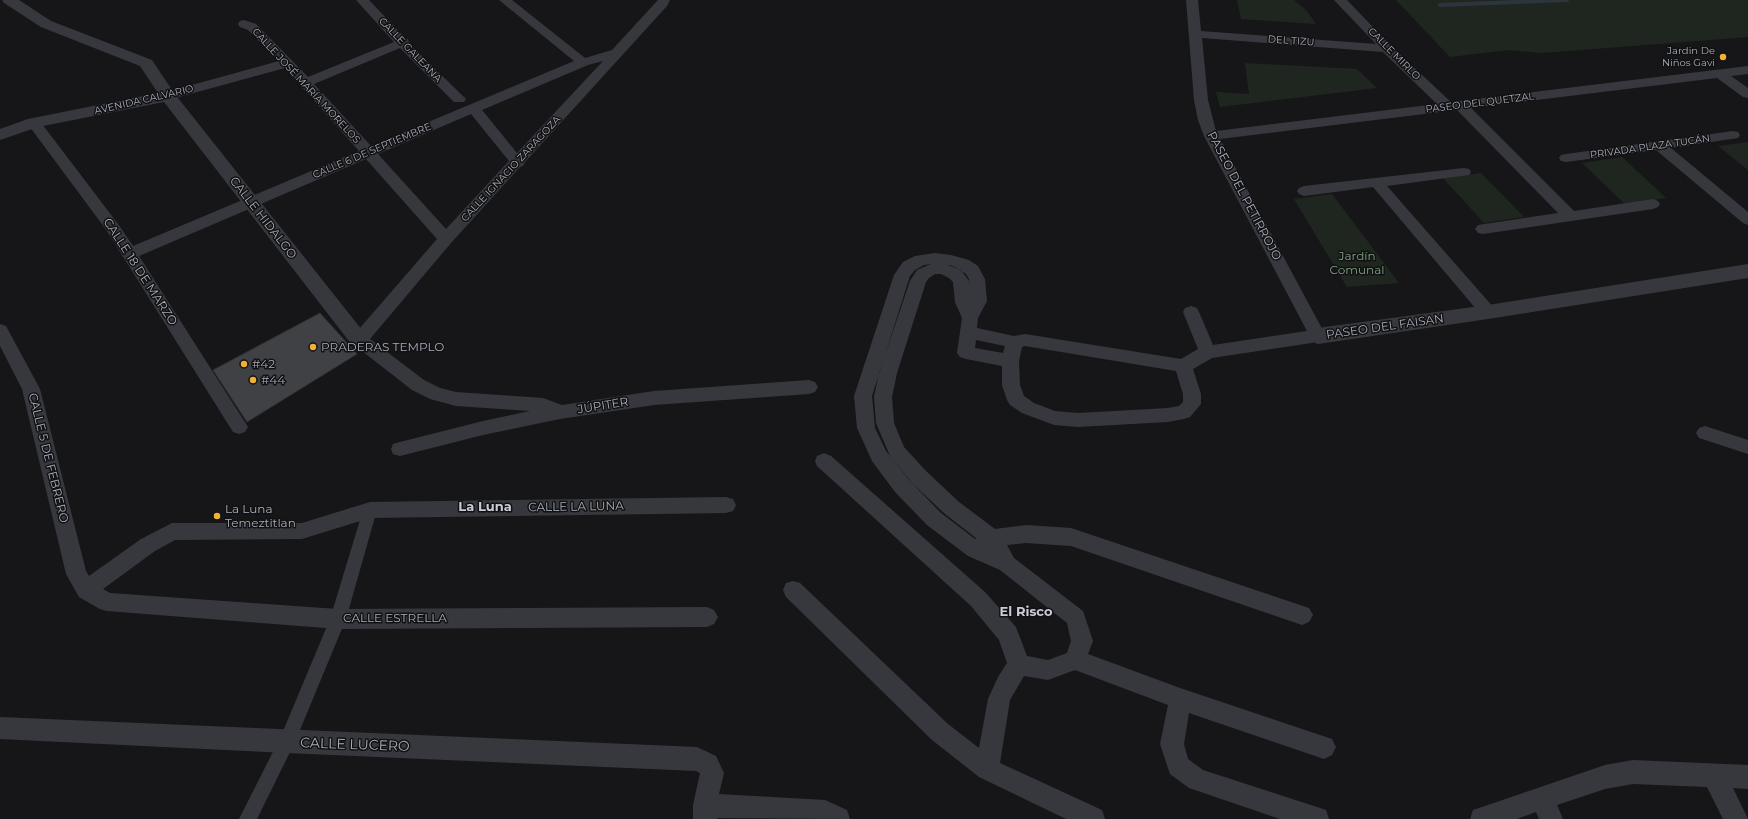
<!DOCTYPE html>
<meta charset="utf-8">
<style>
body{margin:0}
canvas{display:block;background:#161618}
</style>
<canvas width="1748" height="819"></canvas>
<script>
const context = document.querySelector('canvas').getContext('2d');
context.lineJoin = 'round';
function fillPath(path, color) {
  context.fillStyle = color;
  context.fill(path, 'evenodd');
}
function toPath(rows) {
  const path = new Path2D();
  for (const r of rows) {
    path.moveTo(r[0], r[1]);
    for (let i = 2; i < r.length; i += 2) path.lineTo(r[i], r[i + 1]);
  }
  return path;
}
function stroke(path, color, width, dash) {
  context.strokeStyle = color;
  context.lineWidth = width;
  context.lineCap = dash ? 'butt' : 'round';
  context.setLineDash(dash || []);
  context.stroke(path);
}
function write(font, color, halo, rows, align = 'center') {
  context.font = font + ' Montserrat,sans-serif';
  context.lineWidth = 3;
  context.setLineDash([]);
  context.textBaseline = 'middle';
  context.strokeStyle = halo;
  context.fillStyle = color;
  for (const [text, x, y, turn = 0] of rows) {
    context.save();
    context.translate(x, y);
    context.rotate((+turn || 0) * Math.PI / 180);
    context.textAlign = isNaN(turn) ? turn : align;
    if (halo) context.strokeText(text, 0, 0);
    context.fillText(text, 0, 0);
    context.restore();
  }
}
fillPath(toPath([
 [1237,0,1294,0,1306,10,1316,24,1241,19],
 [1396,0,1748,0,1748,37,1542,53,1508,50,1450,57],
 [1245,63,1357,69,1377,88,1220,107,1216,92,1249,94],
 [1748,142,1748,170,1718,146],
 [1622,157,1666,198,1625,204,1582,163],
 [1481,173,1524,217,1484,223,1443,178],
 [1332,194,1399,283,1347,287,1294,199]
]), '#1e261f');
stroke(toPath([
 [1440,5,1567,0]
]), '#2c353c', 4);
const building = toPath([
 [320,313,357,354,247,422,213,370,320,313]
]);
fillPath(building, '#404145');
stroke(building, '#303034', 1);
fillPath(toPath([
 [370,504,375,506,377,510,346,619,295,742,257,819,239,819,281,736,330,619,363,510,365,506,370,504]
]), '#37383d');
fillPath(toPath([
 [356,0,369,0,405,38,408,39,409,43,425,59,466,99,464,102,454,102,400,48,314,84,371,146,574,61,499,0,512,0,585,58,612,50,658,0,670,0,667,6,525,162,523,166,520,167,451,243,370,339,424,380,440,388,456,392,543,398,562,405,654,391,809,380,815,382,818,387,815,392,809,394,654,405,560,419,483,435,400,456,393,454,391,449,393,444,400,442,483,421,530,411,456,406,430,399,412,390,353,344,351,340,353,336,437,239,366,159,139,256,248,427,245,432,239,434,233,432,107,231,27,123,29,120,39,120,118,224,133,246,359,151,285,68,168,100,163,99,161,96,163,93,279,61,248,30,240,27,238,24,240,21,244,20,256,24,308,77,394,42,356,0],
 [603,61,517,153,482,110,588,65,603,61],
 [471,114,509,161,446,229,378,154,471,114],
 [1186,0,1198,0,1201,31,1376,44,1334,0,1347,0,1391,46,1451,102,1748,66,1748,74,1731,76,1748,88,1748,98,1743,97,1717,78,1471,108,1574,211,1653,199,1658,201,1660,204,1658,207,1653,209,1483,234,1478,233,1475,229,1478,225,1558,213,1457,110,1220,139,1326,336,1324,340,1318,342,1212,358,1193,369,1201,394,1201,404,1190,417,1184,419,1168,422,1078,427,1054,425,1022,413,1010,405,1007,400,1002,385,1002,366,966,359,960,357,957,353,962,318,955,302,953,282,949,278,941,274,935,274,929,278,926,282,897,373,892,397,894,423,904,447,926,471,959,502,995,529,1026,525,1071,528,1309,608,1313,615,1309,622,1302,625,1071,546,1026,543,1007,545,1014,558,1083,611,1093,641,1088,654,1180,688,1332,739,1336,747,1332,755,1324,759,1189,713,1184,744,1188,759,1203,770,1317,807,1326,810,1329,819,1280,819,1189,788,1170,774,1160,744,1168,705,1075,670,1048,680,1024,676,1010,700,1000,763,1102,810,1105,819,1066,819,979,777,932,740,786,597,783,590,786,583,793,581,800,583,948,724,979,748,988,699,998,677,1007,663,999,640,971,606,817,466,815,461,817,456,824,453,831,456,985,592,1016,627,1027,656,1048,660,1067,653,1071,641,1067,623,1000,570,968,556,927,525,895,492,872,461,857,428,854,396,894,275,903,262,915,256,935,253,951,255,969,260,978,266,985,279,987,301,978,318,977,328,1014,336,1025,334,1181,359,1198,349,1183,312,1185,308,1191,306,1197,308,1199,312,1213,345,1307,331,1204,136,1198,120,1194,100,1186,0],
 [1202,38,1383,52,1437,104,1216,131,1208,100,1202,38],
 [931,264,917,270,910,281,879,373,874,397,876,423,890,456,912,483,945,514,976,538,975,539,941,513,909,480,886,451,875,428,872,396,910,276,915,270,924,265,931,264],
 [948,265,950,265,957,268,966,274,969,279,970,287,969,281,961,270,948,265],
 [976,340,1005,346,1003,353,975,348,976,340],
 [1025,346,1176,371,1183,394,1183,402,1179,406,1168,408,1078,413,1055,411,1034,403,1024,396,1020,385,1019,361,1022,347,1025,346],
 [1733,131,1738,132,1740,135,1738,138,1671,148,1748,212,1748,225,1743,223,1656,150,1566,162,1561,161,1559,158,1561,155,1566,154,1733,131],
 [1464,168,1469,169,1471,172,1469,175,1387,186,1494,308,1496,312,1494,316,1488,318,1482,316,1373,187,1304,196,1299,194,1297,191,1299,188,1304,186,1464,168],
 [0,324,6,326,40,389,86,571,89,576,141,539,172,523,302,523,370,502,726,497,733,499,736,505,733,511,726,513,370,518,302,539,175,540,155,551,103,589,110,593,338,609,707,607,714,610,718,617,714,624,707,627,338,629,107,611,100,609,79,597,66,574,22,389,0,346,0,324],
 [1705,426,1748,440,1748,454,1699,438,1696,433,1699,428,1705,426],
 [0,717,697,747,716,756,724,773,719,794,825,800,847,810,850,819,717,818,717,819,693,819,693,805,700,773,696,771,287,753,0,739,0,717],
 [1633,760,1748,765,1748,789,1733,788,1748,819,1723,819,1707,787,1633,784,1605,789,1557,805,1563,819,1539,819,1536,812,1517,819,1470,819,1473,810,1482,807,1605,765,1633,760]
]), '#37383d');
fillPath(toPath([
 [2,0,19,0,51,21,152,60,174,93,366,335,369,340,366,345,359,348,352,345,164,102,38,127,0,140,0,129,28,119,158,93,140,66,41,27,4,3,2,0],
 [1748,264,1748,278,1488,319,1318,344,1311,341,1308,336,1311,331,1318,328,1488,305,1748,264]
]), '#37383d');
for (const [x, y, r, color] of [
 [1723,57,4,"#f2b134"],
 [313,347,4,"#f2b134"],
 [244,364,4,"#f2b134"],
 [253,380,4,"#f2b134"],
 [217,516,4,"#f2b134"]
]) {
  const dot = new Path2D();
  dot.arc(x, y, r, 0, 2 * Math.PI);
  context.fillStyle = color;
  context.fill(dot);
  stroke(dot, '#111113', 1.5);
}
write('10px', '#a8adb8', '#111113', [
 ["DEL TIZU",1291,41,4],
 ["CALLE GALEANA",410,50,46],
 ["CALLE MIRLO",1394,54,45],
 ["CALLE JOSÉ MARÍA MORELOS",306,86,47],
 ["AVENIDA CALVARIO",144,100,-13],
 ["PASEO DEL QUETZAL",1480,103,-7],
 ["PRIVADA PLAZA TUCÁN",1650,147,-8],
 ["CALLE 6 DE SEPTIEMBRE",372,151,-23],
 ["CALLE IGNACIO ZARAGOZA",511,169,-47]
]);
write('10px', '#a8adb8', '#111113', [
 ["Jardin De",1715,51],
 ["Niños Gavi",1715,63]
], 'right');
write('12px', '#a8adb8', '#111113', [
 ["PASEO DEL PETIRROJO",1244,196,62],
 ["CALLE HIDALGO",263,218,52],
 ["CALLE 18 DE MARZO",140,272,57],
 ["PASEO DEL FAISAN",1385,327,-8],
 ["JÚPITER",603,406,-9],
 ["CALLE 5 DE FEBRERO",48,458,76],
 ["CALLE LA LUNA",576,507,-1],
 ["CALLE ESTRELLA",395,618]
]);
write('12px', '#7fa381', '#111113', [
 ["Jardín",1357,256],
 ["Comunal",1357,270]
]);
write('12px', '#a8adb8', '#111113', [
 ["PRADERAS TEMPLO",321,347],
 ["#42",252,364],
 ["#44",261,380],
 ["La Luna",225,509],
 ["Temeztitlan",225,523]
], 'left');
write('bold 13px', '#c9ccd4', '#111113', [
 ["La Luna",485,507],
 ["El Risco",1026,612]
]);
write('14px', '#a8adb8', '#111113', [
 ["CALLE LUCERO",355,745,2]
]);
</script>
